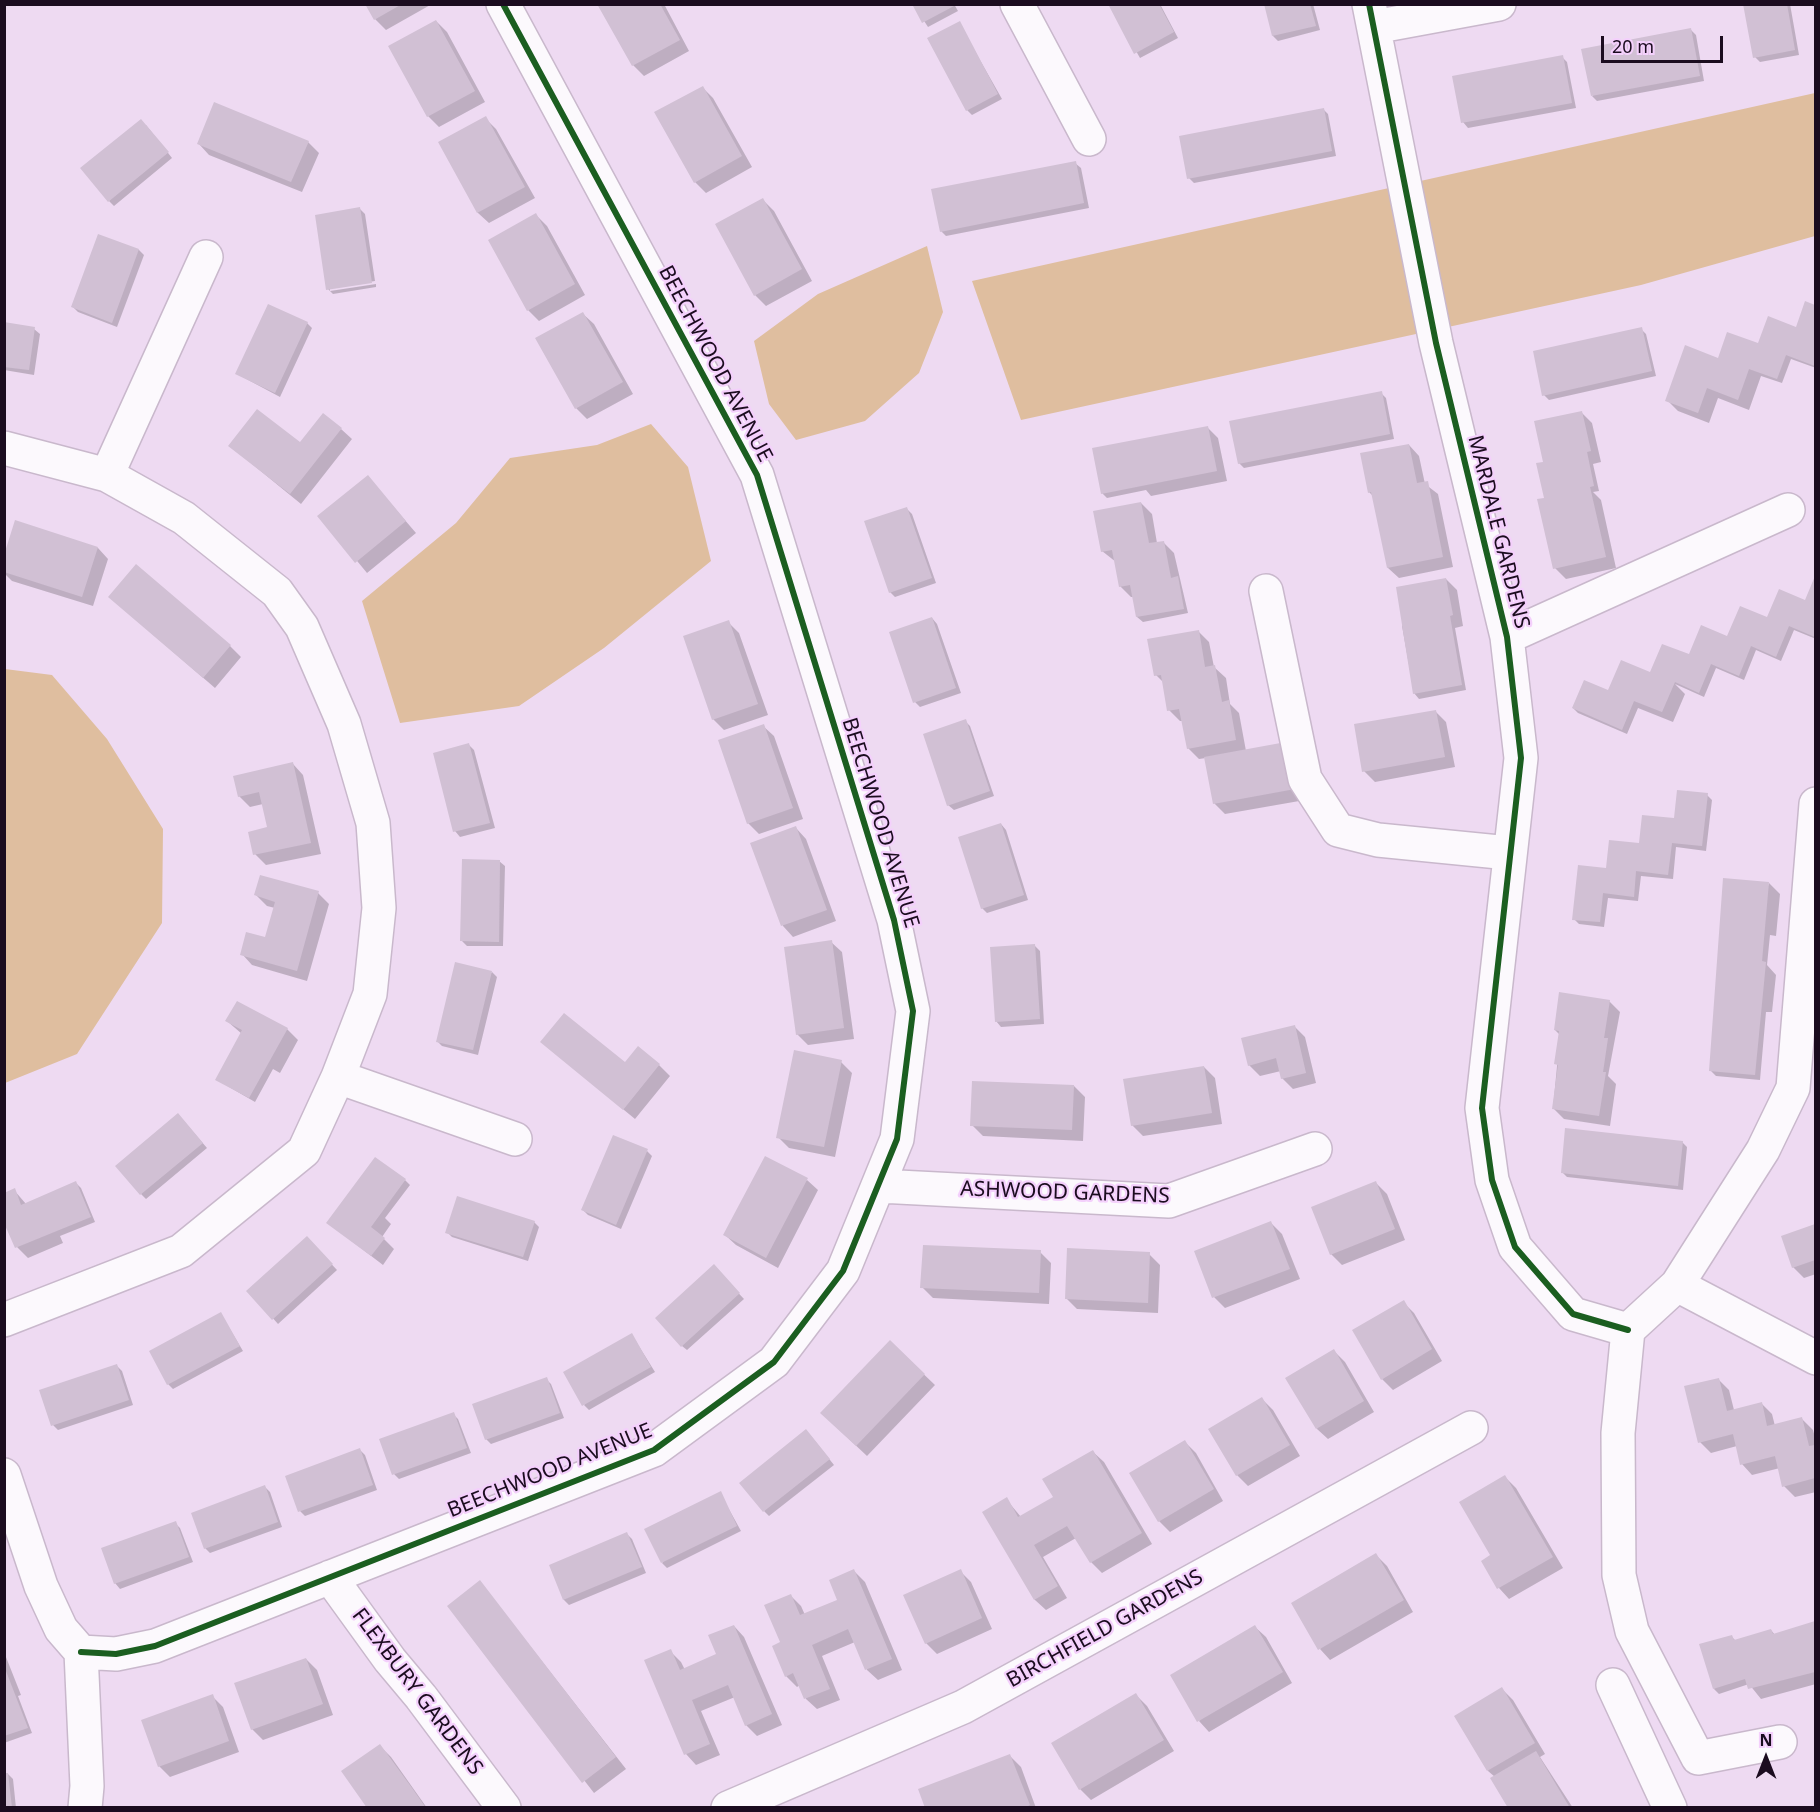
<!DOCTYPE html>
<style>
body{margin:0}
#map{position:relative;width:1820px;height:1812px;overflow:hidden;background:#eedaf2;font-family:"Noto Sans",sans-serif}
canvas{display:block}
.frame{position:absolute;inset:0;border:6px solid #1b0c1f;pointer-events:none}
.north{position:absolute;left:1736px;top:1728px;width:60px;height:60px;-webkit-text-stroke:4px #f4d0fc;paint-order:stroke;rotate:0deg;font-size:16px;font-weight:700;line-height:24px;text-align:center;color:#1b0c1f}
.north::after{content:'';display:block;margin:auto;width:21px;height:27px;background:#1b0c1f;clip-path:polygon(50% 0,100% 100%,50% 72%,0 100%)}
.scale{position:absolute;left:1601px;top:36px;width:122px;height:27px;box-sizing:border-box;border:3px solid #1b0c1f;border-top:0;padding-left:8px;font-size:18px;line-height:21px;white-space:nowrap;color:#1b0c1f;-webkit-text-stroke:4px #f4d0fc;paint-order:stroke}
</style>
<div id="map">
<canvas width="1820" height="1812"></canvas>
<div class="frame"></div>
<div class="north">N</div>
<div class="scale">20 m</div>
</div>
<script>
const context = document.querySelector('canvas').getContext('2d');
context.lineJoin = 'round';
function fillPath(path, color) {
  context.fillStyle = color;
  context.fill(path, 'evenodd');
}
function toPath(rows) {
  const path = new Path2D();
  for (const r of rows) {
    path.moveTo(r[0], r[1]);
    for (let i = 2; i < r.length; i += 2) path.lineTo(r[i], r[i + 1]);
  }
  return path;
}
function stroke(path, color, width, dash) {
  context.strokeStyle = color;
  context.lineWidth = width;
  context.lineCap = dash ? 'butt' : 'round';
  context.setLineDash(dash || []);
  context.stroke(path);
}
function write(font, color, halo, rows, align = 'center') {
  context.font = font + ' "Noto Sans",sans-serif';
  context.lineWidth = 4.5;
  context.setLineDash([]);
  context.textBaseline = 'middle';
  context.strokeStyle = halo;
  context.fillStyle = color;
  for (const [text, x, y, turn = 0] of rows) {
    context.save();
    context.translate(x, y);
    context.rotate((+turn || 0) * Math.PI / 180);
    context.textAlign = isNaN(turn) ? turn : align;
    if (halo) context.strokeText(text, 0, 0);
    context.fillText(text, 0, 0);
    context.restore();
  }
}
fillPath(toPath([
 [1815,93,1815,236,1641,285,1021,420,972,281],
 [927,246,943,312,919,373,865,421,796,440,769,404,754,341,818,294],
 [651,424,688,467,711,561,604,648,519,706,400,723,362,601,456,523,510,458,597,445],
 [5,669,52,675,107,739,163,829,162,923,77,1054,5,1083]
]), '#dfbe9f');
fillPath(toPath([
 [367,4,432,4,386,30,375,19],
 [599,4,664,4,689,51,644,76,633,65],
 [913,4,954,4,958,11,928,27],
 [1109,4,1160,4,1178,38,1140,58],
 [1265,4,1313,4,1320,30,1278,41,1273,36],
 [1745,4,1790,4,1799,55,1760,62,1755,57],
 [436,21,447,32,485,102,439,127,428,116,390,46],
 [959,23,1002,99,972,115,967,110],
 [1691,30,1696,35,1704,81,1597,101,1592,96],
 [1562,57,1567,62,1576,108,1468,128,1463,122],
 [702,87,713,98,752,167,706,193,695,182],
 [1323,109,1328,114,1336,156,1194,183,1189,178],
 [485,118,496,129,535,198,489,223,478,213,440,143],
 [146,125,172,158,114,206,109,201],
 [308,142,319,153,302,192,209,155,199,144],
 [1075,163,1081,168,1089,208,946,236,941,231],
 [763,200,774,211,812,281,766,306,755,295],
 [360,209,365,214,375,281,330,288,330,291,376,284,376,287,333,294,328,289],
 [536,215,547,226,585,295,539,321,528,310],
 [99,236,139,250,144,255,117,327,78,312,73,307],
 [1806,303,1816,306,1816,368,1791,359,1782,383,1761,376,1749,410,1718,398,1709,423,1678,411,1667,400,1719,359,1759,346,1797,328],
 [583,314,594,324,633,394,587,419,576,408],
 [307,323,312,328,280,397,237,374],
 [4,324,34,329,40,334,34,375,4,370],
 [1641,329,1646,334,1656,376,1549,400,1544,395],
 [1381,393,1386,398,1394,439,1244,468,1239,463],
 [1581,412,1592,423,1601,462,1593,464,1599,491,1593,492,1601,500,1616,568,1566,579,1555,568,1546,499,1545,463],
 [1207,427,1218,438,1227,481,1151,496,1146,490,1107,498,1102,493],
 [341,429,352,439,301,504,230,446,300,444],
 [1409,445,1419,456,1425,484,1438,494,1453,567,1399,578,1388,568,1374,497,1369,492],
 [368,477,416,533,367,573,320,516],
 [1141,503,1152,514,1157,543,1163,542,1174,553,1188,613,1143,622,1137,617,1134,597,1131,597,1120,586,1116,562,1102,551],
 [907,509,912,514,936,583,895,597,890,592],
 [98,548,108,559,93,606,12,581,4,573,4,559],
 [1446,579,1457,590,1463,626,1455,628,1466,690,1419,699,1414,693,1402,626],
 [1816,580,1816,639,1794,630,1781,661,1756,650,1744,680,1716,668,1704,697,1675,684,1685,694,1673,722,1638,708,1627,734,1578,713,1573,708,1615,695,1651,674,1806,602],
 [121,607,230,646,241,657,215,688],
 [932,618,937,624,961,693,920,707,915,702],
 [728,622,739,633,768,715,724,730,713,719],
 [1198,631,1209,642,1214,667,1226,678,1230,704,1239,713,1246,751,1305,800,1225,814,1214,803,1206,758,1199,759,1188,748,1183,721,1180,721,1169,710,1164,683,1156,675],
 [1435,711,1446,722,1455,767,1375,782,1364,771],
 [965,721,970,726,994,796,954,810,948,805],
 [763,726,774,736,803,819,759,834,748,823],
 [469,745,474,750,495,828,460,837,455,831],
 [293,764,303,775,321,854,266,865,255,854,269,829,263,804,250,807,239,796],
 [1707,795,1712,800,1706,851,1676,847,1673,879,1641,876,1638,901,1608,898,1604,927,1579,924,1574,919,1607,870],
 [1001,824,1006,830,1028,900,987,913,982,908],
 [796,828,806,839,836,921,793,937,783,926,752,844],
 [499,861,505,866,503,946,467,946,462,941],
 [1769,883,1780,894,1776,936,1770,935,1767,965,1776,975,1772,1012,1766,1012,1760,1080,1716,1076,1711,1071],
 [318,893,329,904,307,981,252,965,242,954,266,938,275,908,267,906,256,895],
 [831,942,842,952,854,1039,808,1045,797,1034],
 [1035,946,1040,951,1044,1024,1001,1027,996,1021],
 [492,972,497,977,478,1055,442,1046,437,1041],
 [1609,1001,1620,1012,1608,1076,1616,1084,1610,1126,1564,1119,1553,1108,1560,1035,1555,1030],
 [227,1021,287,1029,298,1040,280,1073,273,1069,255,1102,217,1080,242,1034],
 [1294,1026,1305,1037,1316,1083,1293,1089,1282,1078,1281,1071,1260,1076,1249,1065],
 [841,1062,852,1073,835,1157,789,1148,778,1137],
 [625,1065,659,1065,670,1076,635,1119,579,1073],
 [1204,1067,1215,1078,1222,1124,1143,1136,1132,1125],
 [1074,1086,1085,1097,1083,1141,983,1136,972,1125],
 [183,1120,207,1148,146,1199,141,1194],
 [1682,1142,1687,1147,1683,1190,1567,1177,1562,1172],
 [647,1151,652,1156,621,1229,588,1215,583,1210],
 [405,1180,410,1185,385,1218,391,1224,382,1237,394,1249,383,1265,328,1223],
 [807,1180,818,1190,778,1268,736,1245,725,1235],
 [76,1183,81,1188,95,1222,60,1236,63,1243,28,1258,17,1247,4,1219,14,1190,26,1204],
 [1376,1183,1387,1194,1405,1240,1342,1265,1331,1254],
 [534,1222,539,1227,528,1261,452,1237,447,1232],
 [1271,1223,1282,1234,1300,1279,1225,1308,1214,1297],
 [1816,1226,1816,1274,1804,1278,1793,1267,1783,1236],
 [307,1238,337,1270,278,1324,249,1291],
 [1040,1252,1051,1263,1049,1304,933,1298,922,1287],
 [1149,1254,1160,1265,1158,1313,1077,1309,1066,1298],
 [714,1267,744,1299,687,1350,682,1346],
 [1403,1302,1414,1313,1442,1361,1393,1390,1382,1379],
 [221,1314,243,1351,173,1389,168,1384],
 [632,1335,655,1372,589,1410,584,1405],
 [890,1342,935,1385,867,1456,833,1424],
 [1334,1351,1345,1362,1374,1412,1328,1439,1317,1429],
 [117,1366,122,1371,133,1405,58,1430,53,1425],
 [546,1379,551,1384,564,1418,491,1444,486,1439],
 [1718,1379,1729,1390,1734,1410,1761,1403,1772,1414,1775,1426,1802,1419,1813,1430,1816,1441,1816,1492,1795,1497,1784,1486,1780,1468,1752,1475,1742,1464,1737,1446,1711,1453,1700,1442],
 [1262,1399,1273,1410,1300,1456,1248,1486,1237,1475],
 [453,1414,458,1419,471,1453,399,1479,394,1474],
 [811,1436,834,1465,769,1516,764,1511],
 [1185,1442,1196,1453,1223,1501,1170,1532,1159,1521],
 [360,1450,365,1455,377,1490,305,1516,300,1511],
 [1093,1452,1104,1462,1152,1544,1102,1573,1091,1562,1076,1538,1043,1557,1067,1598,1046,1610,1035,1600,984,1512,1006,1499,1021,1517,1055,1497],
 [1505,1477,1516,1488,1563,1568,1509,1599,1499,1588,1483,1561,1493,1556],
 [265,1487,270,1492,282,1527,210,1553,205,1548],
 [720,1493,741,1531,667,1568,662,1563],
 [175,1523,180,1528,193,1562,120,1589,115,1583],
 [627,1534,632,1539,646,1573,569,1605,564,1600,551,1566],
 [1376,1555,1387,1566,1413,1612,1330,1660,1320,1649],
 [854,1571,865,1582,902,1670,878,1680,867,1670,855,1642,822,1656,840,1700,817,1709,806,1699,800,1685,797,1687,786,1676,782,1642,791,1596,801,1606,805,1615,839,1601],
 [960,1571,971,1582,992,1629,937,1654,926,1643],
 [480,1582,626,1769,594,1793,449,1606],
 [1816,1623,1816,1684,1761,1699,1749,1684,1719,1694,1714,1689,1731,1636,1736,1641,1771,1630,1775,1635],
 [734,1626,744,1637,782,1725,757,1736,746,1725,735,1697,701,1711,720,1755,696,1765,686,1754,670,1651,681,1662,685,1670,718,1655],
 [1255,1627,1266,1637,1292,1683,1209,1732,1199,1721],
 [4,1652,21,1695,18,1696,32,1733,4,1743],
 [306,1659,317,1670,333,1715,263,1740,252,1729],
 [1502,1689,1513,1700,1545,1754,1540,1757,1573,1808,1510,1808,1495,1777,1488,1771],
 [1136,1695,1147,1706,1174,1751,1091,1800,1080,1789],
 [212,1696,223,1707,239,1752,170,1777,159,1766],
 [380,1746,391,1757,427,1808,369,1808],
 [1010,1756,1021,1767,1036,1808,927,1808],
 [8,1774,13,1779,16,1808,4,1808]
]), '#0003');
fillPath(toPath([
 [365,4,402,4,374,20],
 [597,4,660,4,680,40,632,66],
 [912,4,953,4,954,6,922,23],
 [1108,4,1159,4,1174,32,1134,54],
 [1264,4,1310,4,1316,26,1272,36],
 [1743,4,1787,4,1795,50,1753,58],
 [436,20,475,91,427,117,388,46],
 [960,21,998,94,966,111,927,38],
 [1691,28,1700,76,1591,96,1581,49],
 [1563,55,1572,103,1461,123,1452,76],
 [703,86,742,156,694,183,654,112],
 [214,102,309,141,291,182,197,144],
 [1324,108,1332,151,1187,179,1179,136],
 [486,116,525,187,477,213,438,142],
 [141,119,169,152,108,202,80,168],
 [1076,161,1084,203,940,232,931,189],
 [763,198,802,269,754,296,715,224],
 [360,207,372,283,326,290,315,215],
 [536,213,575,284,527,311,488,240],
 [98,234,139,249,112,323,71,307],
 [1805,301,1815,305,1815,366,1786,355,1777,379,1749,369,1738,400,1707,388,1698,413,1665,401,1685,345,1718,358,1727,332,1758,343,1768,316,1796,327],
 [268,304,308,322,275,393,235,374],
 [583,312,623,382,575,409,535,338],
 [4,322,35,327,29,370,4,367],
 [1642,327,1652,371,1542,396,1533,351],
 [1382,391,1390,434,1238,464,1229,421],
 [257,409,300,442,323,413,342,428,290,494,228,446],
 [1582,411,1591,451,1587,452,1594,486,1590,487,1606,557,1553,569,1537,499,1544,498,1536,463,1543,462,1534,421],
 [1208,426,1217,471,1101,494,1092,448],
 [1409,444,1417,483,1428,481,1443,557,1387,568,1371,492,1368,493,1360,453],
 [368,475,406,521,355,563,317,516],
 [1141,502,1149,543,1164,541,1171,578,1178,576,1184,609,1136,617,1130,585,1119,587,1112,550,1101,552,1093,511],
 [907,507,932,578,889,593,864,521],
 [15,520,98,547,82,597,4,572,4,555],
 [136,564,231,645,203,678,108,597],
 [1815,576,1815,637,1789,626,1776,657,1751,646,1739,676,1711,664,1699,693,1675,682,1662,712,1634,701,1622,730,1572,708,1584,680,1608,690,1621,660,1650,672,1662,644,1689,654,1701,625,1727,636,1740,606,1767,617,1779,589,1805,600],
 [1446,578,1453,615,1450,616,1462,685,1413,694,1396,587],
 [932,617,956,688,913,703,889,632],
 [729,620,758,704,712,720,683,636],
 [1199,630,1205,667,1215,665,1222,702,1229,700,1236,740,1187,749,1179,709,1167,711,1161,675,1154,676,1147,639],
 [1436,710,1445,757,1362,772,1354,724],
 [966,719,990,791,947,806,923,734],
 [764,724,793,808,747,824,718,740],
 [1286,742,1295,789,1213,804,1204,757],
 [469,743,490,823,453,832,433,753],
 [293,762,311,843,253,855,248,832,267,827,259,792,238,797,233,776],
 [1677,790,1708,793,1702,846,1672,843,1668,875,1636,871,1634,897,1603,893,1600,922,1572,920,1578,865,1606,868,1609,840,1639,843,1642,815,1674,818],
 [1001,823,1024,895,981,909,958,837],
 [796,826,827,910,781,926,750,843],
 [462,859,500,860,499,942,460,941],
 [260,875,319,891,297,971,240,955,246,932,265,937,275,902,254,895],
 [1723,878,1769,882,1762,961,1766,962,1755,1075,1709,1071],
 [832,940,844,1028,796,1035,784,947],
 [1035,944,1040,1019,995,1022,990,947],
 [455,962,492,971,473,1050,436,1042],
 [1559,992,1610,1000,1604,1038,1608,1038,1603,1072,1606,1072,1599,1116,1552,1109,1558,1065,1554,1064,1559,1031,1554,1030],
 [237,1001,288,1028,249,1098,215,1080,242,1030,225,1021],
 [564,1013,625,1062,638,1046,660,1064,623,1110,540,1042],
 [1295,1025,1306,1073,1281,1079,1276,1058,1248,1066,1241,1038],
 [794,1050,842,1060,824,1147,776,1138],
 [1204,1066,1212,1113,1131,1126,1123,1079],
 [972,1081,1074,1085,1072,1130,970,1126],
 [178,1113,203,1143,140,1195,115,1166],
 [1565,1128,1683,1141,1678,1186,1561,1173],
 [613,1135,648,1149,616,1225,581,1210],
 [765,1156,808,1178,766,1258,723,1235],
 [375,1157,406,1179,371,1227,385,1238,371,1256,326,1223],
 [76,1181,91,1217,15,1248,4,1223,4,1193,15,1188,21,1205],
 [1376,1181,1395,1229,1330,1255,1311,1207],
 [457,1196,535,1221,523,1257,445,1233],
 [1271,1221,1290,1269,1212,1298,1194,1251],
 [1815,1224,1815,1260,1792,1268,1781,1236],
 [307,1236,333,1264,272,1320,246,1291],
 [923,1245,1041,1250,1039,1293,920,1288],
 [1067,1248,1150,1252,1148,1303,1065,1299],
 [714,1264,740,1293,681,1347,655,1318],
 [1404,1300,1432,1349,1381,1380,1352,1330],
 [221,1312,240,1346,167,1385,149,1351],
 [632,1333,651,1367,582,1406,563,1372],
 [890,1340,925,1374,856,1446,820,1413],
 [1334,1349,1364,1401,1316,1429,1285,1378],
 [117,1364,129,1400,51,1426,39,1390],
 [547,1377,560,1413,485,1440,472,1404],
 [1719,1378,1727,1411,1762,1402,1767,1426,1802,1417,1809,1446,1815,1445,1815,1478,1782,1487,1775,1456,1740,1465,1733,1434,1698,1443,1684,1386],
 [1262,1397,1290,1445,1236,1476,1208,1429],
 [454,1412,467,1448,392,1475,379,1439],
 [806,1429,830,1459,763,1512,739,1483],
 [1185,1440,1214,1489,1158,1522,1129,1473],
 [360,1448,373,1485,298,1512,285,1476],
 [1093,1450,1142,1533,1090,1563,1067,1526,1034,1545,1058,1586,1034,1600,982,1512,1007,1497,1018,1517,1053,1497,1042,1479],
 [1505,1475,1553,1557,1497,1589,1481,1561,1490,1555,1459,1502],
 [265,1485,278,1522,204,1549,191,1513],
 [721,1491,737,1526,661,1563,644,1529],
 [176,1521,189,1557,114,1584,101,1548],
 [627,1532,642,1567,563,1600,549,1565],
 [1376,1553,1404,1600,1318,1650,1291,1603],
 [854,1569,892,1659,865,1670,848,1629,812,1645,830,1689,804,1699,793,1673,785,1677,772,1646,780,1642,764,1605,791,1594,800,1615,837,1600,829,1580],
 [961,1569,982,1618,925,1644,903,1595],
 [480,1580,616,1757,582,1783,447,1606],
 [1815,1621,1815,1672,1748,1689,1745,1679,1713,1689,1699,1644,1732,1635,1734,1640,1771,1629,1773,1634],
 [734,1625,772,1714,745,1726,728,1685,692,1700,710,1744,684,1755,644,1660,671,1649,680,1670,716,1654,708,1635],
 [1255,1625,1283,1672,1197,1722,1170,1675],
 [306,1658,323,1704,251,1730,234,1683],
 [4,1666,28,1728,4,1736],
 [1502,1687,1535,1743,1487,1771,1454,1716],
 [1136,1693,1164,1740,1079,1790,1051,1743],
 [213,1694,229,1741,158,1767,141,1720],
 [380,1744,412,1788,426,1808,367,1808,341,1771],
 [1536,1751,1570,1808,1508,1808,1490,1778],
 [1010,1754,1030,1805,1024,1808,925,1808,918,1789],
 [4,1773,8,1773,12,1808,4,1808]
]), '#d1c0d4');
const minor = toPath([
 [1017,4,1089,139],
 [1369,4,1436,343,1507,637,1521,758,1482,1108,1492,1180,1515,1247,1573,1314,1628,1330],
 [1374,27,1499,4],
 [4,448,107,475,184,518,277,592,302,627,344,724,373,823,379,908,370,994,338,1077,304,1151,181,1251,4,1320],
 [107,475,206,257],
 [1266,591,1305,779,1338,830,1378,840,1509,853],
 [1507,637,1788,510],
 [338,1077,515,1139],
 [879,1186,1169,1201,1315,1149],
 [1677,1285,1816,1358],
 [4,1475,41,1586,61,1629,81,1652,87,1786,85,1808],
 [330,1577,390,1660,421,1697,504,1808],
 [81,1652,116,1654,155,1646,654,1450,774,1362,843,1271,897,1139,913,1011,894,920,757,475,503,4],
 [1613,1685,1670,1808],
 [1780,1742,1698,1758,1632,1631,1619,1575,1618,1433,1628,1330,1677,1285,1763,1150,1793,1088,1816,804],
 [728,1808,963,1707,1471,1428]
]);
stroke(minor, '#c9b8cc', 36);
stroke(minor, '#fcf9fd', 33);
stroke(toPath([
 [1369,4,1436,343,1507,637,1521,758,1482,1108,1492,1180,1515,1247,1573,1314,1628,1330],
 [81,1652,116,1654,155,1646,654,1450,774,1362,843,1271,897,1139,913,1011,894,920,757,475,503,4]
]), '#1b5e20', 6);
write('21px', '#1b0c1f', '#f4d0fc', [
 ["BEECHWOOD AVENUE",715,364,62],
 ["MARDALE GARDENS",1498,532,76],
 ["BEECHWOOD AVENUE",880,823,73],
 ["ASHWOOD GARDENS",1065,1193,2],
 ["BEECHWOOD AVENUE",550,1471,-22],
 ["BIRCHFIELD GARDENS",1105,1629,-29],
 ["FLEXBURY GARDENS",417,1692,53]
]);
</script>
